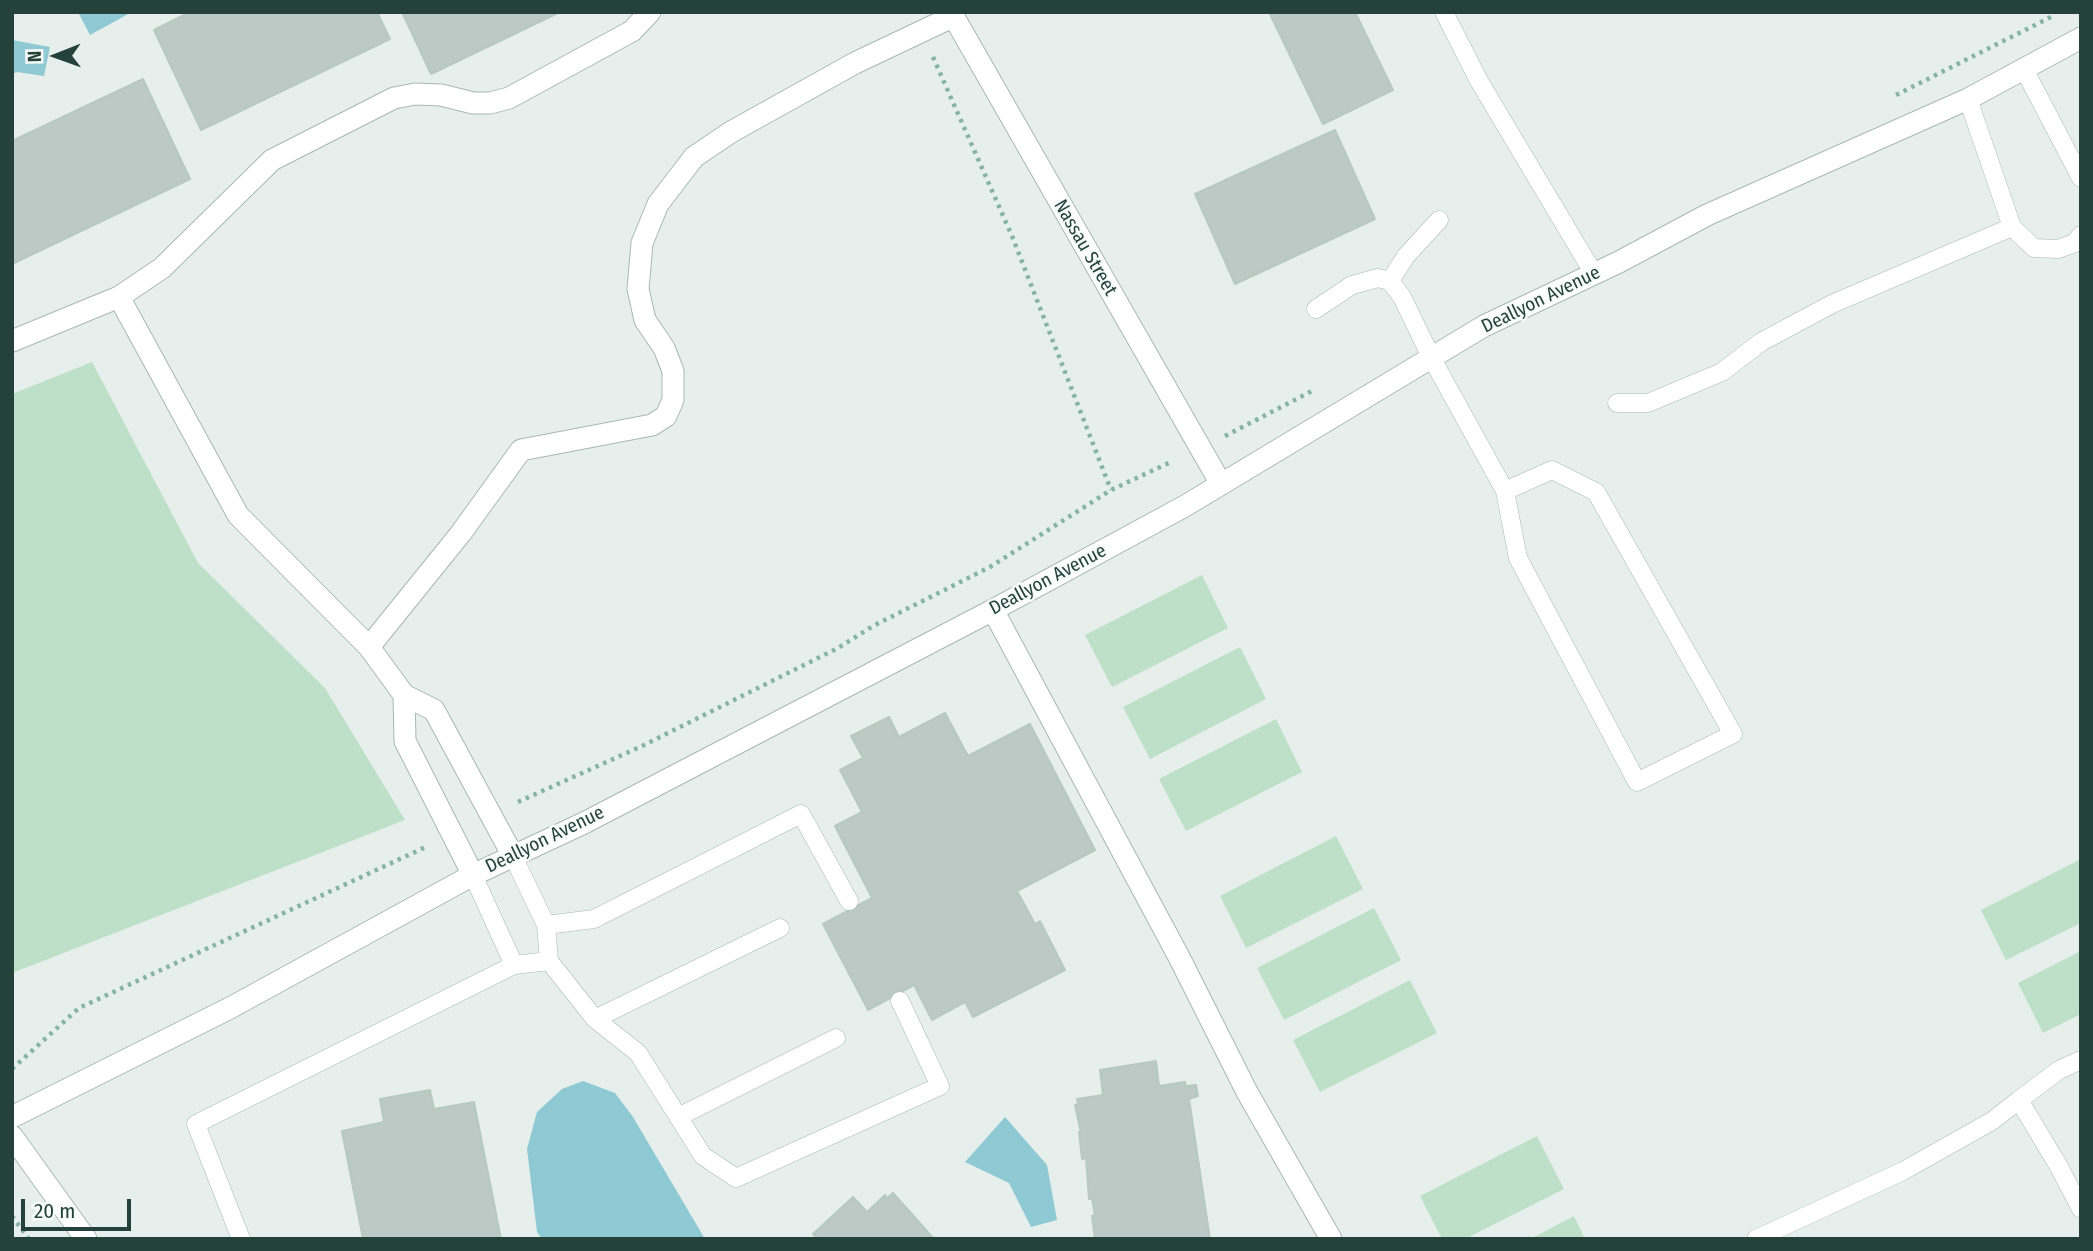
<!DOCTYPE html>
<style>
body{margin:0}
#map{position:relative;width:2093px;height:1251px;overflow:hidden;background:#e6efeb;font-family:"Fira Sans Condensed",sans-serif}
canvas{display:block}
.frame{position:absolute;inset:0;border:14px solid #24423a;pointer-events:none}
.north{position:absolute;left:21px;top:21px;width:70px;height:70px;-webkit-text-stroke:5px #f7fbf9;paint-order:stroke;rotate:269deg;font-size:19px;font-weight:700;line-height:28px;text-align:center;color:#24423a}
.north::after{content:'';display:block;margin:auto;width:24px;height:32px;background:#24423a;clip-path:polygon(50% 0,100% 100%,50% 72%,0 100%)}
.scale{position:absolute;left:21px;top:1199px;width:110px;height:32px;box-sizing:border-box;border:4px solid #24423a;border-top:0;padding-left:9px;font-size:21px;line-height:24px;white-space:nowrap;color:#24423a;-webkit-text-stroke:5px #f7fbf9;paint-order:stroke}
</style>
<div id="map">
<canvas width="2093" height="1251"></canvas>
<div class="frame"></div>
<div class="north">N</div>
<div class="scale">20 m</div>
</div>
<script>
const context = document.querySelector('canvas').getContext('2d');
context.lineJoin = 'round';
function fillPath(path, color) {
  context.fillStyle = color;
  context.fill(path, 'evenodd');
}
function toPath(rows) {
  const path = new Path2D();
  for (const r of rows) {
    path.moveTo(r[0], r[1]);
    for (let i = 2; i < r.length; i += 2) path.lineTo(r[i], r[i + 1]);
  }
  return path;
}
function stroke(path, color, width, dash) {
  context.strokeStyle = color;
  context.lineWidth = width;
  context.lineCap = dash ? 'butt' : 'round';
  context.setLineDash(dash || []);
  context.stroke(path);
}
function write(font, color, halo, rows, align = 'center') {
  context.font = font + ' "Fira Sans Condensed",sans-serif';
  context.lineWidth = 5;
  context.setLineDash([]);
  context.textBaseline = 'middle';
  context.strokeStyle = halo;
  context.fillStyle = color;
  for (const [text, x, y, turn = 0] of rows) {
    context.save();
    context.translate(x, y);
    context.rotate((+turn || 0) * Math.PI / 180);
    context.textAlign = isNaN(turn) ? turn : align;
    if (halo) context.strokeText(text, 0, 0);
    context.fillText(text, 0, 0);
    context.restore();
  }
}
fillPath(toPath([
 [92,362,198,563,325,688,405,820,12,973,12,394],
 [1202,575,1228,628,1112,687,1085,635],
 [1240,647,1266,699,1150,759,1123,707],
 [1276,719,1302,772,1186,831,1159,779],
 [1336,836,1363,889,1246,948,1220,896],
 [2081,859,2081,923,2006,960,1981,910],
 [1374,908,1401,960,1284,1020,1257,968],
 [2081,951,2081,1014,2043,1033,2018,983],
 [1410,980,1437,1033,1320,1092,1293,1040],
 [1537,1136,1564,1189,1465,1239,1442,1239,1420,1196],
 [1574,1216,1585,1239,1530,1239]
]), '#bfe0c8');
fillPath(toPath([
 [78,12,132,12,90,35],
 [12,40,50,47,44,76,17,72,12,74],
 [583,1081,615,1093,633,1117,705,1239,542,1239,537,1232,527,1149,537,1112,562,1089],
 [1005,1117,1047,1165,1057,1220,1031,1227,1009,1183,965,1162]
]), '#8ec9d4');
const building = toPath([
 [190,12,377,12,390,39,201,130,154,30,190,12],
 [402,12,560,12,431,74,402,12],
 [1269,12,1355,12,1393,90,1323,124,1269,12],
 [143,79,190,179,12,264,12,141,143,79],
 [1335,130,1375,219,1235,284,1195,194,1335,130],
 [945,713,968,756,1030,724,1095,850,1017,891,1035,924,1040,921,1065,970,973,1017,965,1002,932,1020,914,985,868,1010,823,924,872,898,835,826,862,812,840,770,863,758,851,736,889,717,899,737,945,713],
 [1156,1061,1159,1086,1185,1082,1185,1086,1196,1085,1198,1096,1189,1099,1210,1239,1095,1239,1092,1216,1095,1215,1092,1199,1089,1199,1086,1158,1082,1159,1079,1132,1081,1133,1075,1105,1078,1104,1077,1099,1103,1095,1100,1070,1156,1061],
 [430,1090,434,1109,474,1102,501,1239,363,1239,342,1131,384,1122,380,1099,430,1090],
 [893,1193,934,1239,817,1239,813,1234,853,1197,867,1212,885,1195,887,1198,893,1193]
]);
fillPath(building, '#bbcac4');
stroke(building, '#b8c9c2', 2);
const lane = toPath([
 [1444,12,1479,81,1594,274],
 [2024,69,2081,178],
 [1968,99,2012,227,2034,248,2058,249,2075,243,2081,235],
 [1390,281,1406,256,1439,220],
 [1316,309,1352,285,1378,278,1390,281,1402,297,1431,357,1505,491,1518,558,1637,782,1733,734,1596,492,1552,470,1505,491],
 [1617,403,1648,403,1722,372,1761,342,1832,304,2012,227],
 [513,856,546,925,549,961],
 [473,875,514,965],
 [546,925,594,919,801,814,849,901],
 [595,1019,780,928],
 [2019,1100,2059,1070,2081,1060],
 [678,1117,836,1038],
 [241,1239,196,1124,514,965,549,961,595,1019,638,1053,703,1156,736,1178,940,1086,900,1001],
 [1756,1239,1903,1171,1992,1121,2019,1100,2058,1165,2081,1209]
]);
const street = toPath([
 [951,12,1221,484],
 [119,297,238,515,369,647],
 [12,341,119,297,162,268,272,160,394,98,415,94,441,95,473,103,490,103,509,98,632,31,650,12],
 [993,610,1179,957,1247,1092,1331,1239],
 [404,695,369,647,461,533,521,450,652,425,666,416,673,400,673,371,664,348,645,320,638,289,642,243,658,204,694,157,731,132,855,63,952,17],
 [473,875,405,741,404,695,434,710,513,856],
 [12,1117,230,1008,473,875,584,823,993,610,1185,506,1484,326,1619,262,1707,215,1968,99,2081,38],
 [12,1136,86,1239]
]);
stroke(lane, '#a8b8b2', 19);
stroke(street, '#a8b8b2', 23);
stroke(toPath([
 [933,57,1012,236,1111,490],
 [1896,95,2051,17],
 [1225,436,1314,390],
 [518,802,642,746,838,648,873,626,990,567,1111,490,1173,461],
 [12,1069,79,1008,428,846],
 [12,1216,29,1239]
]), '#86b3a5', 4.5, [3.5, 5]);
stroke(lane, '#fff', 18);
stroke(street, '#fff', 21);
write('19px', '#24423a', '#f7fbf9', [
 ["Nassau Street",1085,248,60],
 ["Deallyon Avenue",1541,300,-26],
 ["Deallyon Avenue",1048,580,-28],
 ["Deallyon Avenue",545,840,-26]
]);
</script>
